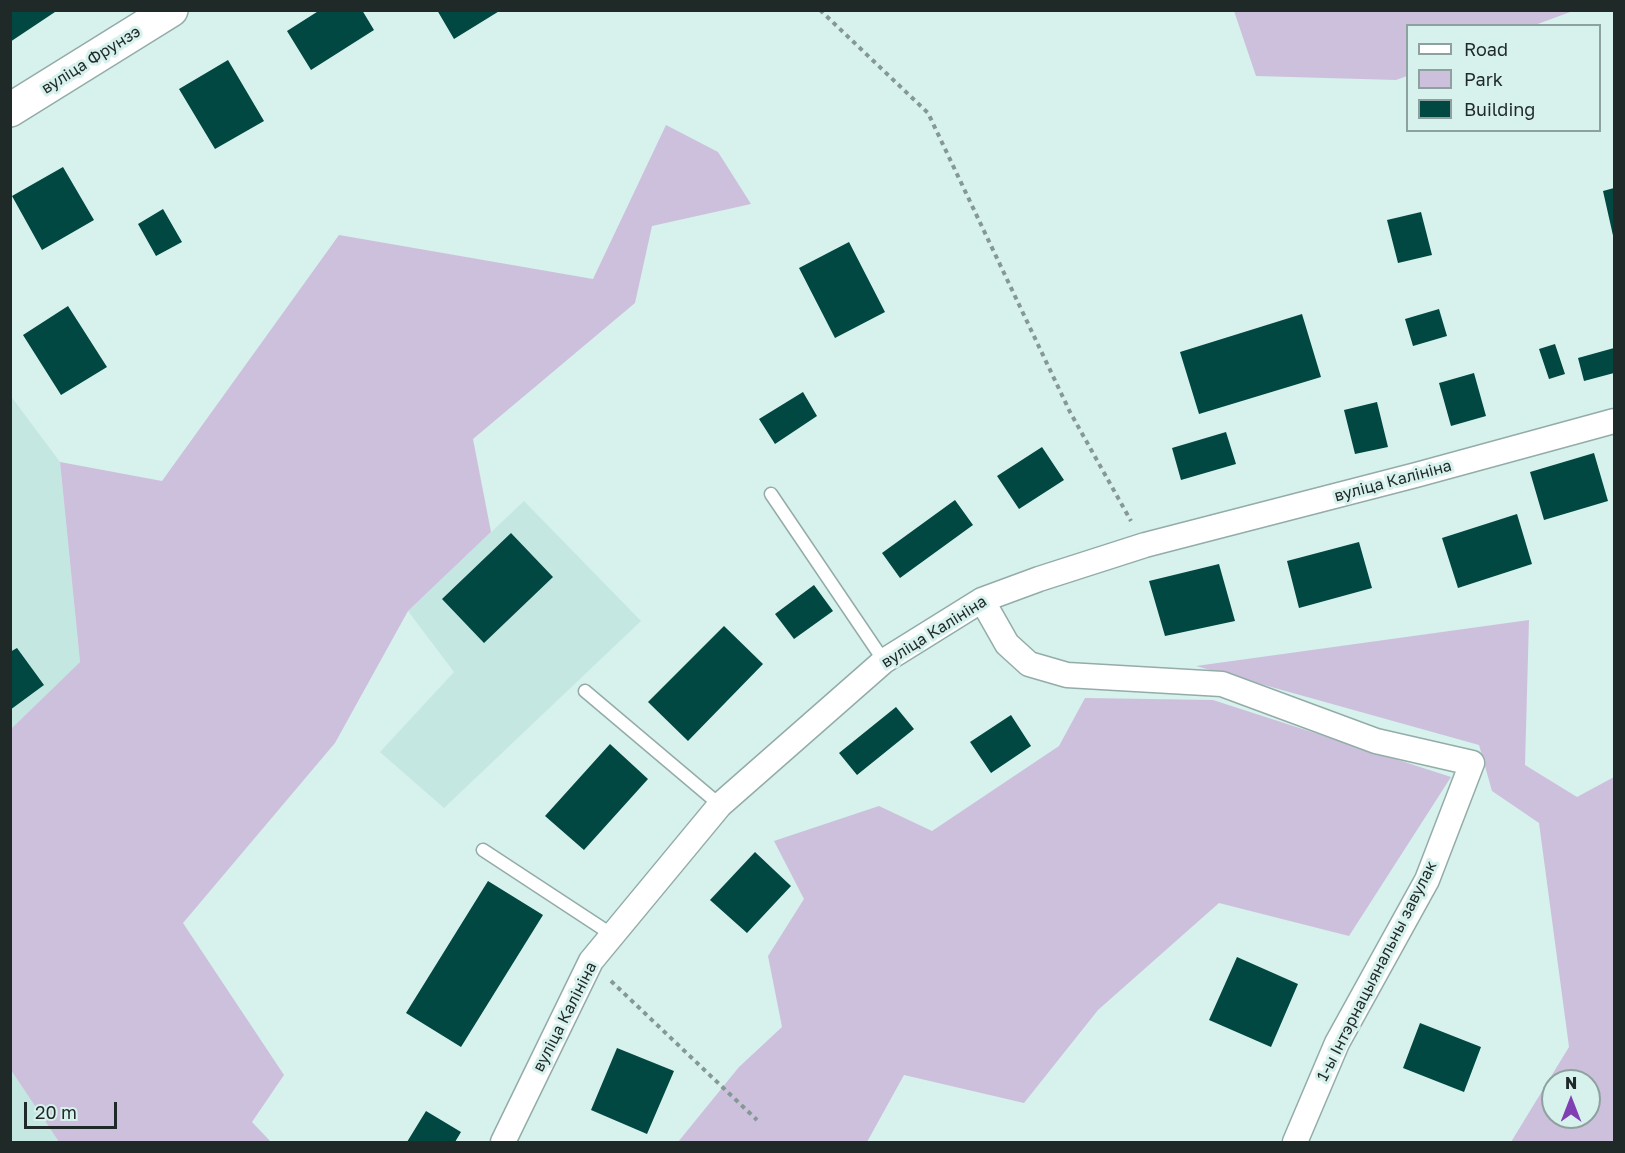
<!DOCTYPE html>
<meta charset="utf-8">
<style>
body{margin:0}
#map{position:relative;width:1625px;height:1153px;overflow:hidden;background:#d7f1ed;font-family:"Golos Text",sans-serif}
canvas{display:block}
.frame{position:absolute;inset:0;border:12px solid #1f2927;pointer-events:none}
.legend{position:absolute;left:1406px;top:24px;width:195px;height:108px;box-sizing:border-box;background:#d7f1ed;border:2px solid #8da19e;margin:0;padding:8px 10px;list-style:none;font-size:18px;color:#1f2927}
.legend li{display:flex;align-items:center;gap:12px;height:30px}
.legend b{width:30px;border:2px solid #8da19e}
.north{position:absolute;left:1541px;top:1069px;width:60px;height:60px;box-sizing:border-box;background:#d7f1ed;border:2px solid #8da19e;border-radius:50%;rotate:0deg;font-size:16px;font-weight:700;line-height:24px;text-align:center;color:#1f2927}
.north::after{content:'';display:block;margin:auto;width:21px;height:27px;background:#8040b4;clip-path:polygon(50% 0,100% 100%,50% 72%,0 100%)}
.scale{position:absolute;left:24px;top:1102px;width:93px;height:27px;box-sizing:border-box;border:3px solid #1f2927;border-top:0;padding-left:8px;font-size:18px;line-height:21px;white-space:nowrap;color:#1f2927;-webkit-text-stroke:4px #d7f1ed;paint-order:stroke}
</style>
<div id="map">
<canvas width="1625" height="1153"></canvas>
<div class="frame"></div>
<ul class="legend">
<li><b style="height:8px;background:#fff"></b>Road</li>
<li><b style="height:16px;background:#cdc0dc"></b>Park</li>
<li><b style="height:16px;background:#004841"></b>Building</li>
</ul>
<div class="north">N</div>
<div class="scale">20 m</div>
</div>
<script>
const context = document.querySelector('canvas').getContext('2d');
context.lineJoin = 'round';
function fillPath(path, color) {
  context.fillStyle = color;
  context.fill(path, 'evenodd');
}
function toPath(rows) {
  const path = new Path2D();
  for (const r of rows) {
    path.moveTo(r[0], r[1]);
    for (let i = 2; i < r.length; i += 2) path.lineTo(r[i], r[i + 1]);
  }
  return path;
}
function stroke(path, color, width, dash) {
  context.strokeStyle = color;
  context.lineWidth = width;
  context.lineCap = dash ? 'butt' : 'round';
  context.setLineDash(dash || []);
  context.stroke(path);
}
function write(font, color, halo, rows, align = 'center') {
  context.font = font + ' "Golos Text",sans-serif';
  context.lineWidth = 6;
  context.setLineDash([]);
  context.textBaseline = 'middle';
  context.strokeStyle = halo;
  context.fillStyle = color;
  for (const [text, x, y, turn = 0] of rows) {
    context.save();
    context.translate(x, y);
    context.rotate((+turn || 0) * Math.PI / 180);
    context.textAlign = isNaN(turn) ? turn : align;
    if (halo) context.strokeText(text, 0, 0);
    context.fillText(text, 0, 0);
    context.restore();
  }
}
fillPath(toPath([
 [10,395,60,462,80,662,11,730],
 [524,501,641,621,444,808,380,752,454,672,408,611],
 [11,1070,59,1142,11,1142]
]), '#c4e7e2');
fillPath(toPath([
 [1234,11,1234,10,1573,11,1535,25,1408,26,1407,76,1396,80,1256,76],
 [666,125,718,152,751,204,652,226,635,303,473,439,491,532,408,611,335,743,183,923,284,1075,252,1122,271,1142,59,1142,11,1070,10,730,80,662,60,462,162,481,339,235,593,279],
 [1529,620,1525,765,1577,797,1614,777,1614,1142,1511,1142,1569,1047,1539,823,1492,791,1479,745,1196,666],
 [1553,1081,1589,1081,1589,1117,1553,1117],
 [1085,698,1213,700,1451,777,1349,936,1219,903,1098,1010,1024,1103,904,1075,867,1142,678,1142,739,1067,782,1027,768,956,804,899,774,841,879,806,932,831,1059,746]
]), '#cdc0dc');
fillPath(toPath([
 [10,10,58,10,10,42],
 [320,10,362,10,374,30,311,70,287,31],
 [437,10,501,10,454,39],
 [228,60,264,121,215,149,179,89],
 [63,167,94,220,42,250,12,196],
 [1614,188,1614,240,1603,191],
 [163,209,182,242,156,256,138,224],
 [1421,212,1432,255,1398,263,1387,220],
 [849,242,885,312,835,338,799,268],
 [68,306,107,367,61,395,23,335],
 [1439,309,1447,336,1413,346,1405,319],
 [1302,314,1321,377,1199,414,1180,352],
 [1555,344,1565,374,1549,379,1539,349],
 [1614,348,1614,373,1584,381,1578,358],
 [1474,373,1486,416,1451,426,1439,383],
 [803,392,817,416,775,444,759,419],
 [1377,402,1388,447,1355,454,1344,410],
 [1226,432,1236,464,1181,480,1172,448],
 [1042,447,1064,480,1019,509,997,476],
 [1594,453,1608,501,1544,520,1530,472],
 [955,500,973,525,900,578,882,553],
 [1517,514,1532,564,1458,588,1442,538],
 [511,533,553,577,484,643,442,599],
 [1359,542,1372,588,1299,608,1287,561],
 [1219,564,1235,621,1165,636,1149,581],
 [814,585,833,611,794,639,775,614],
 [724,626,763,664,688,741,648,702],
 [17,648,44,685,10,710,10,652],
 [896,707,914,729,857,775,839,753],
 [1011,715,1031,746,991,773,970,742],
 [610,744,648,779,584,850,545,816],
 [755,852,791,886,747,933,710,900],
 [488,881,543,915,461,1047,406,1013],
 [1237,957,1298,984,1271,1047,1209,1020],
 [1420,1023,1481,1047,1464,1092,1403,1068],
 [617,1048,674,1071,647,1134,591,1110],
 [426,1111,461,1132,455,1142,407,1142]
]), '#004841');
const lane = toPath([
 [771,494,884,661],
 [585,691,720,805],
 [483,850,614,936]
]);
const street = toPath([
 [982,600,1007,644,1029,664,1067,675,1222,684,1376,741,1472,763,1427,880,1337,1043,1295,1142],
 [503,1142,591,961,720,805,884,661,982,600,1039,579,1145,545,1416,475,1614,421]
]);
const secondary = toPath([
 [10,110,171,10]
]);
stroke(lane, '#93aca8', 15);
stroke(street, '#93aca8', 27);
stroke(secondary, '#93aca8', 36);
stroke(toPath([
 [820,10,928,113,1070,412,1131,521],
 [611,981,757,1120]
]), '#859895', 4, [4.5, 4.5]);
stroke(lane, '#fff', 12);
stroke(street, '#fff', 24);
stroke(secondary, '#fff', 33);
write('16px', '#1f2927', '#d7f1ed', [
 ["вуліца Фрунзэ",91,60,-32],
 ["вуліца Калініна",1393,481,-15],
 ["вуліца Калініна",934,632,-32],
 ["1-ы Інтэрнацыянальны завулак",1377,971,-63],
 ["вуліца Калініна",565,1017,-63]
]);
</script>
